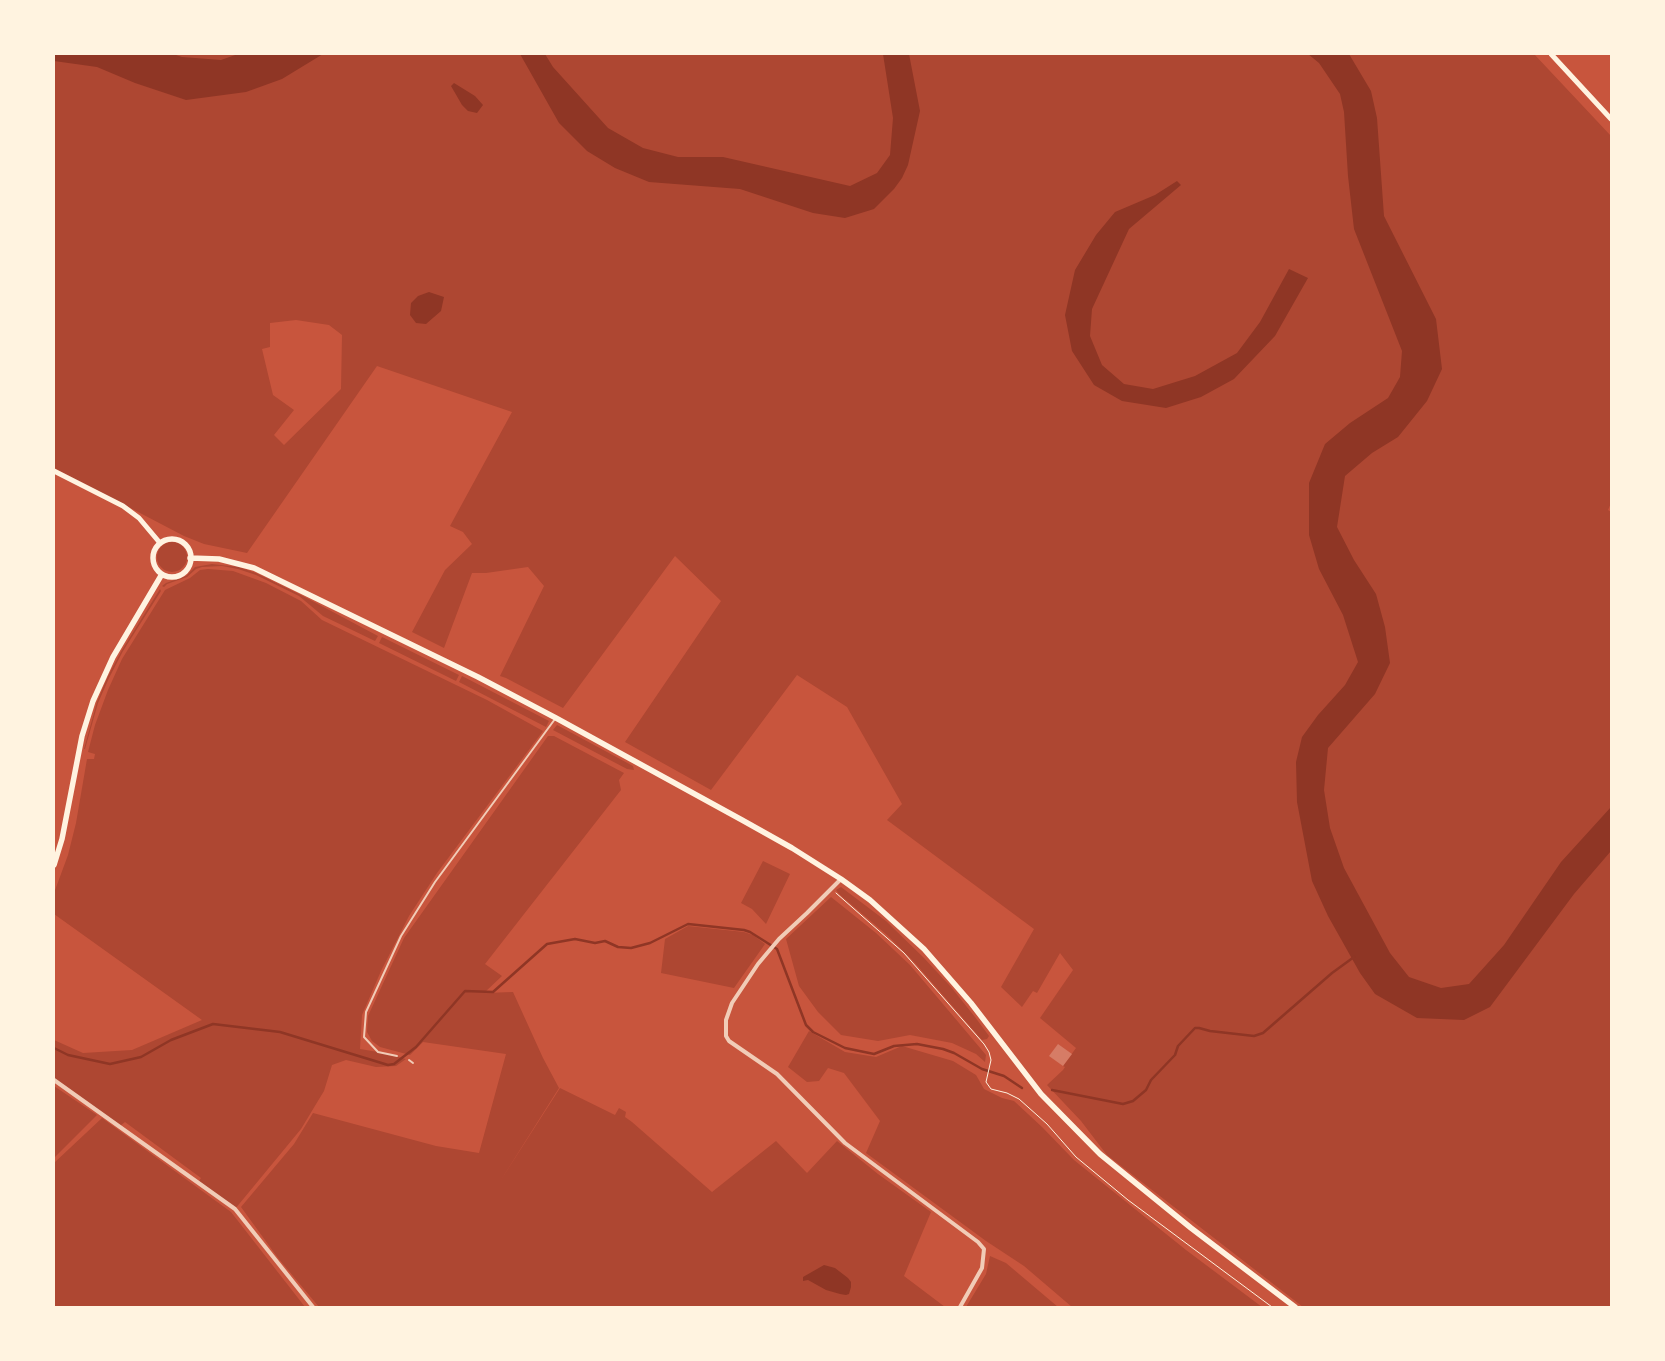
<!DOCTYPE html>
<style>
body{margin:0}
#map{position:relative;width:1665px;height:1361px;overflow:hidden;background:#c8553d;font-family:"Exo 2",sans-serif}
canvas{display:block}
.frame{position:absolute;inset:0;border:55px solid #fff3e0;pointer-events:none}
</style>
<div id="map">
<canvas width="1665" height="1361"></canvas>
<div class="frame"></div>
</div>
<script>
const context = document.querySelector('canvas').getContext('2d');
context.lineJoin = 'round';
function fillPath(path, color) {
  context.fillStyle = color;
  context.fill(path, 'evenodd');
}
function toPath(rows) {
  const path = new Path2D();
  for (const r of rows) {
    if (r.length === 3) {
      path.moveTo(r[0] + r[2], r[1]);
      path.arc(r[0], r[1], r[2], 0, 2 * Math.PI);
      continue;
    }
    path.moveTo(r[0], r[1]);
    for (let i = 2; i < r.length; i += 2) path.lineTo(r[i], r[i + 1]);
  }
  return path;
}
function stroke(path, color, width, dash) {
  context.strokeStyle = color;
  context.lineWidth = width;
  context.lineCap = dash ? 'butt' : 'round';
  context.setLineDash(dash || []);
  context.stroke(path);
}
fillPath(toPath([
 [54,54,1534,54,1611,136,1611,503,1608,510,1611,512,1611,1307,1303,1307,1107,1155,1081,1121,1047,1085,1063,1070,1065,1067,1063,1066,1076,1048,1040,1018,1073,970,1060,953,1037,993,1033,991,1022,1007,1001,987,1034,929,887,820,902,804,847,707,797,675,711,790,625,742,721,601,675,556,563,708,506,678,500,676,544,586,528,567,486,573,472,573,444,648,412,632,445,570,472,544,463,532,450,526,512,412,377,366,247,553,204,544,184,536,54,468],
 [296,320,329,325,342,335,341,389,284,445,274,435,294,410,273,395,262,349,270,347,270,323],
 [172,557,15],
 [212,564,239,567,256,573,301,595,378,636,375,641,323,616,299,596,256,575,238,569,222,566,202,567,196,569,187,577,167,584,164,587,162,586,166,583,186,576,195,567],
 [208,569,233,571,266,583,301,601,322,620,487,700,543,731,437,873,409,916,381,971,362,1015,360,1049,378,1052,406,1059,396,1066,376,1067,346,1060,332,1065,324,1091,301,1129,235,1209,198,1183,201,1178,125,1122,120,1126,54,1080,54,1040,83,1053,132,1050,202,1020,54,914,54,893,68,855,76,823,87,759,94,759,95,754,88,752,95,725,108,690,122,659,165,590,190,578,200,570],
 [160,589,161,591,123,651,109,678,98,703,85,749,84,749,97,702,108,676,122,650],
 [382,637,459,675,456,681,379,643],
 [462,676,549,721,546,727,459,682],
 [557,725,633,766,634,770,627,769,553,730],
 [548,736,554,736,624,773,619,780,621,790,485,964,502,976,484,993,513,992,543,1058,559,1088,499,1183,560,1088,615,1115,619,1108,626,1112,625,1117,632,1122,712,1192,776,1141,807,1173,837,1141,878,1174,931,1212,904,1276,945,1307,319,1307,278,1258,241,1207,294,1144,313,1113,436,1146,479,1153,506,1054,423,1042,410,1055,380,1047,372,1041,367,1032,368,1016,404,938],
 [763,861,790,874,766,924,752,909,741,903],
 [841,887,886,921,924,958,951,987,975,1017,989,1036,987,1039,982,1040,915,963,887,935,839,894,836,890],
 [831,897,876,933,910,965,986,1055,985,1062,976,1054,952,1043,910,1035,878,1041,841,1035,818,1012,799,986,786,939],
 [688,926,744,932,753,935,765,944,734,988,661,973,665,939],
 [809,1031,845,1052,876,1057,902,1046,953,1061,976,1075,984,1089,1002,1098,1014,1101,1042,1127,1074,1160,1186,1250,1262,1307,1072,1307,1024,1266,986,1241,866,1153,880,1121,844,1073,828,1068,819,1081,807,1082,788,1067],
 [54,1086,97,1115,54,1158],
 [102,1118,231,1212,305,1307,54,1307,54,1163],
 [990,1256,1006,1263,1058,1307,966,1307,986,1274]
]), '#ae4732');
fillPath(toPath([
 [54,54,173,54,182,57,221,60,238,54,323,54,282,79,246,92,186,100,135,83,97,67,54,61],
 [520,54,545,54,553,67,608,128,643,148,678,157,723,157,850,186,877,173,890,155,893,118,883,54,909,54,920,111,908,165,902,178,894,189,874,209,845,218,813,213,740,189,649,182,615,168,587,151,559,123],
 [1308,54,1349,54,1371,91,1377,118,1384,216,1436,319,1442,369,1427,401,1398,437,1372,453,1345,476,1337,527,1354,560,1376,594,1385,627,1390,663,1375,694,1328,748,1324,790,1330,828,1344,868,1390,953,1409,977,1441,988,1469,984,1504,945,1561,862,1611,807,1611,851,1574,894,1490,1007,1464,1020,1417,1018,1375,994,1360,973,1328,916,1312,881,1297,802,1296,762,1302,737,1318,715,1345,685,1358,662,1343,615,1319,569,1309,535,1309,483,1325,444,1350,423,1388,398,1400,377,1402,351,1354,229,1348,176,1344,112,1340,94,1319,63],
 [454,83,475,96,483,105,477,113,468,111,462,105,451,86],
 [1177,181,1181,185,1129,229,1092,309,1090,336,1102,365,1124,384,1153,389,1195,376,1237,353,1260,322,1289,269,1308,278,1275,336,1234,379,1201,397,1166,408,1122,401,1094,385,1072,351,1065,315,1075,270,1096,235,1115,212,1155,195],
 [429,292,444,297,441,311,426,324,416,323,410,315,411,303,418,296],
 [824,1265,835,1268,848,1278,851,1282,851,1287,849,1294,846,1295,840,1294,826,1290,808,1280,803,1281,803,1277]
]), '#8f3625');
stroke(toPath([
 [54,1048,68,1055,110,1064,141,1057,171,1040,213,1024,280,1032,388,1065,394,1064,416,1047,465,991,493,992,547,944,575,939,595,943,605,941,618,947,631,948,650,943,688,924,744,930,750,932,777,949,806,1025,813,1032,845,1048,874,1054,894,1046,917,1044,943,1049,954,1053,982,1069,1004,1076,1022,1088],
 [1052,1090,1123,1104,1133,1101,1146,1090,1151,1080,1175,1055,1178,1046,1195,1028,1199,1028,1210,1031,1254,1036,1263,1033,1332,973,1354,957]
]), '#8f3625', 2.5);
fillPath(toPath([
 [1058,1044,1072,1054,1063,1066,1049,1056]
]), '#d67c66');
stroke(toPath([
 [836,893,904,953,984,1044,989,1052,991,1060,986,1082,991,1089,1007,1093,1019,1099,1047,1124,1076,1157,1128,1200,1272,1307]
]), '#fff3e0', 1);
stroke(toPath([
 [397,1056,378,1052,364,1037,366,1012,401,936,435,882,555,719],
 [409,1060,413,1063]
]), '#f1ccb7', 2);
stroke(toPath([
 [841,879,807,913,779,939,758,964,732,1003,726,1020,726,1036,729,1041,777,1074,845,1143,978,1242,984,1249,982,1268,960,1307],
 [54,1080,235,1209,313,1307]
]), '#f1ccb7', 4);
stroke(toPath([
 [1551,54,1611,119],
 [54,471,123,506,139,518,160,543]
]), '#fff3e0', 5);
stroke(toPath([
 [172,558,19],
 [190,558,219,559,254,568,478,677,556,718,742,820,792,848,841,879,870,900,924,949,971,1003,1041,1094,1100,1154,1191,1228,1295,1307],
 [54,865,62,839,82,736,93,701,113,657,162,574]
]), '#fff3e0', 5.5);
</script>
